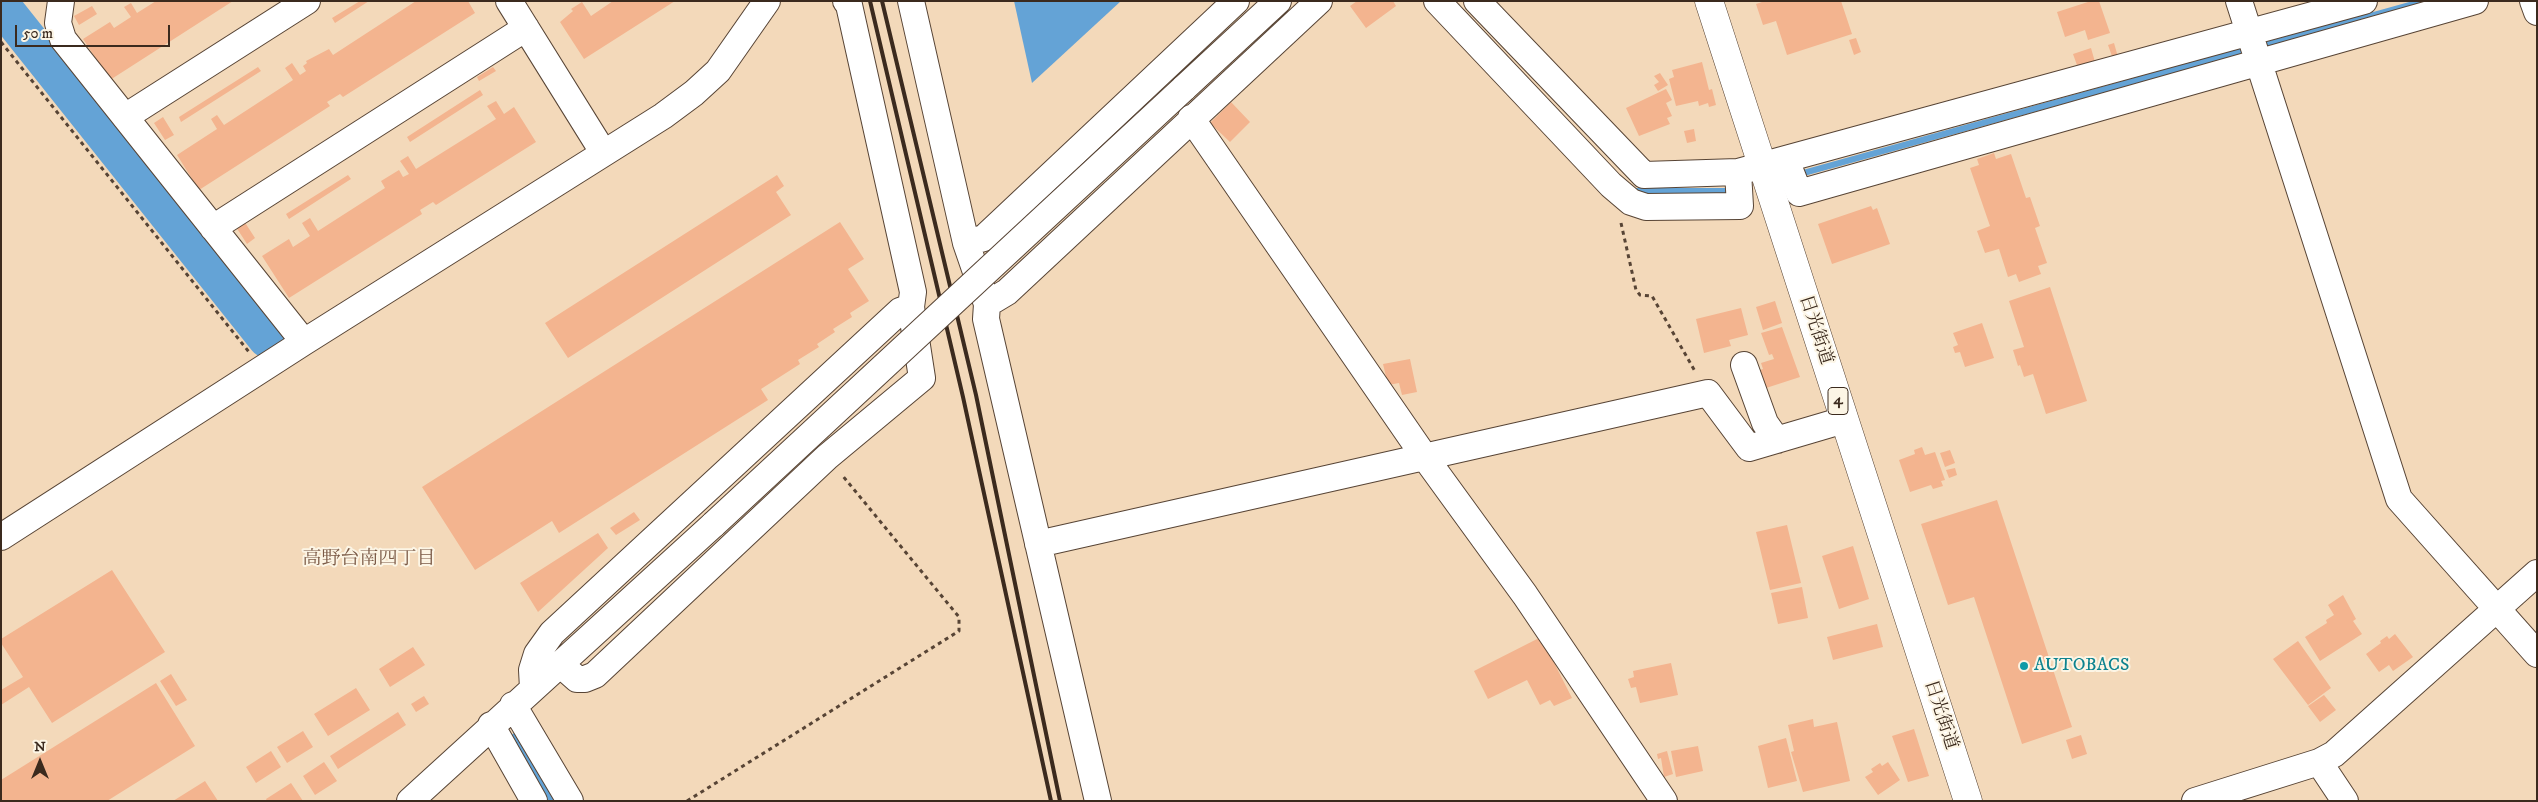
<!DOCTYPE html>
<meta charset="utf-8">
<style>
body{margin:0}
#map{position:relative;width:2538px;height:802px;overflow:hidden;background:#f3d9ba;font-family:"IM FELL DW Pica",serif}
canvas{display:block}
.frame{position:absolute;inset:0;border:2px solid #3b2a1e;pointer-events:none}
.north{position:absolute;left:15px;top:737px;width:50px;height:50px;-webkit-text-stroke:4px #fcf5e5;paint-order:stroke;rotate:0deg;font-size:14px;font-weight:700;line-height:20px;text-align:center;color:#3b2a1e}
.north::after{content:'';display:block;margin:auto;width:18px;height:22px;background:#3b2a1e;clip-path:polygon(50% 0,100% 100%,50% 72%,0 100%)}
.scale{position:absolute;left:15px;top:25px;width:155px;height:22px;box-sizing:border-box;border:2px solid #3b2a1e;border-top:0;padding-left:6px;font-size:15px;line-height:18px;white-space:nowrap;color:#3b2a1e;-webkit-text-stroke:4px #fcf5e5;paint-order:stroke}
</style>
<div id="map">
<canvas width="2538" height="802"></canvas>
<div class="frame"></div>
<div class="north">N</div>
<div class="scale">50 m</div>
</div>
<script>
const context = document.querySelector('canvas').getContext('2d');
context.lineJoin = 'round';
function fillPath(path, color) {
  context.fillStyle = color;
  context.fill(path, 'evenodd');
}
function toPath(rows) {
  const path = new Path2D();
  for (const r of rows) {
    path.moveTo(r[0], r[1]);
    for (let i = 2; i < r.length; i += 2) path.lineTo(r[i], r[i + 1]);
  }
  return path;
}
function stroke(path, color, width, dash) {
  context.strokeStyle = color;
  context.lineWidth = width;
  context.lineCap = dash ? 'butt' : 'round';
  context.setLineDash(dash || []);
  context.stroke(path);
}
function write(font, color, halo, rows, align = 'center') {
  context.font = font + ' "IM FELL DW Pica","Noto Serif JP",serif';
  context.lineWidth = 4;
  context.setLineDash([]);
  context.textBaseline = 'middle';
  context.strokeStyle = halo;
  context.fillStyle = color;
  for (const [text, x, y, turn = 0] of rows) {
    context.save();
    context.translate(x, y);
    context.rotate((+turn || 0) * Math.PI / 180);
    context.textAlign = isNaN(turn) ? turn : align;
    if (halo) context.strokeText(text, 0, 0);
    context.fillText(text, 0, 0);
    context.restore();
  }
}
fillPath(toPath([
 [1014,1,1121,1,1032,83]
]), '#64a3d6');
stroke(toPath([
 [2259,47,2424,1],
 [1800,174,2249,49],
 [1635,191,1735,191]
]), '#64a3d6', 6);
stroke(toPath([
 [1,5,267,339],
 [523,750,553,801]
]), '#64a3d6', 38);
fillPath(toPath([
 [156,1,233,1,110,80,83,39,110,22,114,28,131,17,124,7,131,3,137,13],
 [360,1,369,1,335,23,332,18],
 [416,1,468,1,475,13,343,97,340,94,327,102,330,106,199,190,177,155,217,129,211,119,217,115,224,125,293,80,285,68,292,63,300,75,306,71,303,66,307,63,306,61,329,49,333,55],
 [613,1,675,1,584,59,560,22,573,11,571,9,582,2,591,16],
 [1357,1,1393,1,1396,6,1366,28,1350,6],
 [1765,1,1841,1,1852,34,1787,55,1776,21,1763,25,1756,4],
 [2091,1,2099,1,2110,33,2088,40,2085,30,2065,37,2057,12],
 [92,6,97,14,79,25,74,16],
 [1856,38,1861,52,1854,55,1849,40],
 [2114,43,2118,57,2113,59,2108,45],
 [2091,48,2095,62,2078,68,2073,54],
 [1702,62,1709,90,1712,89,1716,105,1709,107,1708,103,1699,106,1698,101,1676,106,1669,79,1674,77,1672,70],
 [258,67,261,71,181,122,179,117],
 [493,67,496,71,479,81,477,77],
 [1660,73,1668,85,1658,91,1654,85,1659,82,1654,76],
 [1666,89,1672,100,1666,103,1672,116,1667,118,1670,124,1639,136,1626,108],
 [480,90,483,95,410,142,407,137],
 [496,101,504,114,514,107,536,142,436,205,433,202,420,210,422,214,289,298,262,256,289,239,293,247,310,236,302,223,310,218,318,231,385,188,381,181,399,170,403,177,409,174,400,161,408,156,416,169,496,119,487,106],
 [1231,102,1250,122,1230,142,1210,123],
 [163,117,174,135,165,140,154,123],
 [1694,129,1696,141,1687,143,1684,131],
 [1994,153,1996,159,2011,154,2026,198,2030,197,2040,226,2035,228,2047,263,2038,266,2041,274,2019,282,2016,274,2008,277,1999,249,1985,253,1977,231,1990,226,1970,168,1979,165,1977,159],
 [348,175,351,179,289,219,286,214],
 [777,175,784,186,776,192,791,215,568,358,545,323],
 [1871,206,1873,210,1877,208,1890,244,1832,264,1818,224],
 [244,221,255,238,247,244,236,227],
 [840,222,864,259,848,269,869,301,850,313,852,317,833,329,835,332,817,344,819,347,798,360,800,364,761,389,768,400,559,533,552,521,475,570,422,487],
 [2050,287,2087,401,2046,414,2033,374,2024,377,2020,365,2018,366,2013,350,2024,347,2009,301],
 [1775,301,1782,323,1763,330,1756,307],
 [1741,308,1748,335,1729,340,1731,346,1704,353,1696,319],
 [1982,323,1994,358,1965,367,1960,352,1955,353,1953,347,1958,345,1953,333],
 [1782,327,1800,377,1763,389,1757,371,1763,369,1761,363,1774,359,1772,354,1769,355,1761,333],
 [1410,359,1417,392,1402,395,1399,383,1388,385,1383,364],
 [1922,447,1925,455,1935,452,1945,480,1941,481,1943,486,1933,489,1931,485,1910,492,1899,460,1915,454,1914,450],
 [1950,450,1955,463,1945,467,1940,453],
 [1955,468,1957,475,1949,478,1946,470],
 [1997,500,2072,727,2022,744,1974,597,1948,605,1921,524],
 [634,512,640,520,616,535,610,528],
 [1787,525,1801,583,1770,590,1756,532],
 [598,533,608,548,538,612,520,583],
 [1853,546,1869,599,1839,609,1822,556],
 [112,570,165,652,52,723,29,687,1,705,1,690,23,677,1,643,1,639],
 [1802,587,1808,618,1778,624,1771,593],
 [2343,595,2356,619,2353,621,2362,634,2320,661,2305,637,2327,623,2326,620,2334,615,2328,605],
 [1877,624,1883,647,1833,660,1827,637],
 [2395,634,2413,657,2393,671,2389,665,2379,672,2366,654,2381,643,2380,641,2387,636,2389,639],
 [1541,637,1572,698,1554,706,1550,700,1540,705,1527,680,1488,699,1474,671],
 [2298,641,2331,688,2308,705,2273,659],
 [413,647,425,665,390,687,379,669],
 [1671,663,1678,695,1640,703,1636,687,1631,688,1628,679,1634,677,1633,671],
 [171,674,187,700,176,706,160,681],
 [156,683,195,746,107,801,1,801,1,780],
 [356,688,370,710,328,736,314,714],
 [2324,695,2336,710,2320,722,2308,706],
 [424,696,429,704,416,712,411,704],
 [398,712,406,725,338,769,330,756],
 [1813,719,1814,727,1837,722,1850,781,1803,792,1791,752,1794,751,1788,725],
 [1914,729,1929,776,1908,782,1892,736],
 [303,731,313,747,287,763,277,747],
 [2081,735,2087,754,2072,759,2066,740],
 [1786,738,1797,781,1768,788,1758,746],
 [1698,746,1703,771,1676,777,1671,751],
 [271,751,281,767,256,783,246,767],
 [1667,751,1673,774,1664,777,1661,758,1658,759,1657,754],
 [324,762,337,781,315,795,303,776],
 [1888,762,1900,780,1878,795,1865,777,1873,772,1871,769,1880,763,1882,766],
 [205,781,218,801,173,801],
 [291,783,303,801,267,801,266,799]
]), '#f3b48f');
const minor = toPath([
 [61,1,58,23,63,39,304,342],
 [509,1,603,152],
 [846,1,849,5,913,292,911,307],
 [911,1,966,243,987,304,986,319,1098,801],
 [1437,1,1611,185,1631,202,1646,207,1740,206,1738,172],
 [1477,1,1644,175,1738,172,2364,1],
 [2239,1,2399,499,2537,654],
 [2533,1,2537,12],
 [1183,89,1278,1],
 [125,117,307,1],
 [1191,118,1424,456,1525,595,1664,801],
 [1786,160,1799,193,2475,1],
 [213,228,526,28],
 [966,243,984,238,1236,1],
 [987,304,1007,292,1319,1],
 [1744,365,1765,423,1777,440],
 [1,537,304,342,663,116,694,93,718,71,767,1],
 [1038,544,1708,393,1749,448,1844,420],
 [533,688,532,670,537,654,552,633,900,311,911,307,922,378,827,457,595,675,585,679,577,679,560,664],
 [513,705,570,801],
 [491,725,534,801],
 [2319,762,2345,801],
 [410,801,714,524],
 [2195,801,2319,762,2334,754,2537,573]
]);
const highway = toPath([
 [1709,1,1968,801]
]);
stroke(minor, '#574435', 28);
stroke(highway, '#574435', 29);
stroke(toPath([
 [1,42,249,352],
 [1621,223,1636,290,1640,295,1652,296,1696,373],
 [687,801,959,631,959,617,842,475]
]), '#574435', 3, [4, 4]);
stroke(minor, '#fff', 26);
stroke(highway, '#fff', 28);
stroke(toPath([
 [870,1,963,397,1051,801],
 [882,1,976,395,1060,801]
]), '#3b2a1e', 4);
const minorBridge = toPath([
 [714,524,1183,89]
]);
stroke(minorBridge, '#574435', 28, []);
stroke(minorBridge, '#fff', 26);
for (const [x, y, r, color] of [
 [2024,666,5,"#0f9aa8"]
]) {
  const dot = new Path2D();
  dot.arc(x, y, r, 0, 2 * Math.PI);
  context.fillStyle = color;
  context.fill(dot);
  stroke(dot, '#fcf5e5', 2);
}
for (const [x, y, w] of [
 [1838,401,20]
]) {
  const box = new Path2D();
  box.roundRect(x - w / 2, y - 13.5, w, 27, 4);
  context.fillStyle = '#fcf5e5';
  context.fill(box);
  stroke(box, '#3b2a1e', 1);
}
write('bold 16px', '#3b2a1e', null, [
 ["4",1838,401]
]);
write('18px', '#3b2a1e', '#fcf5e5', [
 ["日光街道",1815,330,72],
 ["日光街道",1940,715,72]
]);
write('18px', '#0d838f', '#fcf5e5', [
 ["AUTOBACS",2034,666]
], 'left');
write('19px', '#7b5a46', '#fcf5e5', [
 ["高野台南四丁目",369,560]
]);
</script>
